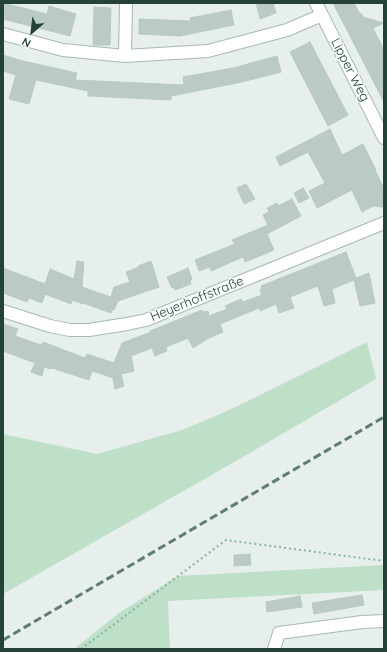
<!DOCTYPE html>
<meta charset="utf-8">
<style>
body{margin:0}
#map{position:relative;width:387px;height:652px;overflow:hidden;background:#e6efeb;font-family:Quicksand,sans-serif}
canvas{display:block}
.frame{position:absolute;inset:0;border:4px solid #24423a;pointer-events:none}
.north{position:absolute;left:12px;top:12px;width:40px;height:40px;-webkit-text-stroke:3px #f7fbf9;paint-order:stroke;rotate:208deg;font-size:11px;font-weight:700;line-height:16px;text-align:center;color:#24423a}
.north::after{content:'';display:block;margin:auto;width:14px;height:18px;background:#24423a;clip-path:polygon(50% 0,100% 100%,50% 72%,0 100%)}
</style>
<div id="map">
<canvas width="387" height="652"></canvas>
<div class="frame"></div>
<div class="north">N</div>
</div>
<script>
const context = document.querySelector('canvas').getContext('2d');
context.lineJoin = 'round';
function fillPath(path, color) {
  context.fillStyle = color;
  context.fill(path, 'evenodd');
}
function toPath(rows) {
  const path = new Path2D();
  for (const r of rows) {
    path.moveTo(r[0], r[1]);
    for (let i = 2; i < r.length; i += 2) path.lineTo(r[i], r[i + 1]);
  }
  return path;
}
function stroke(path, color, width, dash) {
  context.strokeStyle = color;
  context.lineWidth = width;
  context.lineCap = dash ? 'butt' : 'round';
  context.setLineDash(dash || []);
  context.stroke(path);
}
function write(font, color, halo, rows, align = 'center') {
  context.font = font + ' Quicksand,sans-serif';
  context.lineWidth = 3;
  context.setLineDash([]);
  context.textBaseline = 'middle';
  context.strokeStyle = halo;
  context.fillStyle = color;
  for (const [text, x, y, turn = 0] of rows) {
    context.save();
    context.translate(x, y);
    context.rotate((+turn || 0) * Math.PI / 180);
    context.textAlign = isNaN(turn) ? turn : align;
    if (halo) context.strokeText(text, 0, 0);
    context.fillText(text, 0, 0);
    context.restore();
  }
}
fillPath(toPath([
 [367,342,376,379,236,461,3,594,3,434,97,454,182,430,218,415,248,401],
 [384,565,384,590,168,601,170,649,74,649,119,613,178,576]
]), '#bfe0c8');
const building = toPath([
 [3,3,47,14,49,6,76,14,70,36,3,19,3,3],
 [256,3,273,3,276,13,260,19,256,3],
 [333,3,354,3,360,14,361,13,363,17,384,23,373,28,384,50,384,102,333,3],
 [94,7,111,8,110,45,93,45,94,7],
 [231,10,234,25,180,36,139,34,139,19,191,21,190,18,231,10],
 [310,42,348,115,328,126,290,52,310,42],
 [3,55,23,61,77,73,75,80,184,85,183,77,233,68,277,56,281,72,242,82,171,96,171,100,88,96,88,91,36,80,29,104,9,99,16,75,3,71,3,55],
 [330,129,342,155,363,144,376,170,375,170,384,189,384,207,373,206,362,212,352,190,317,208,309,191,325,183,308,152,280,166,276,157,330,129],
 [246,184,255,199,244,204,237,188,246,184],
 [303,188,309,198,299,203,294,193,303,188],
 [292,199,301,216,267,234,274,250,245,262,243,257,211,271,210,267,199,271,195,260,235,244,232,240,268,225,263,215,269,212,267,208,277,203,278,206,292,199],
 [346,252,356,278,369,273,375,303,360,306,354,280,332,289,335,303,324,306,318,286,290,297,294,308,279,313,276,304,260,311,259,308,220,324,223,332,209,338,193,348,188,338,166,347,167,351,155,356,152,348,131,356,134,371,121,374,124,386,115,389,113,378,92,371,89,380,52,368,51,369,44,367,42,376,31,372,35,363,3,351,3,324,18,329,15,336,41,345,43,342,85,358,87,354,114,363,122,343,151,332,150,331,202,310,203,312,208,311,209,316,227,309,225,306,241,299,243,302,262,295,260,290,262,289,261,286,346,252],
 [77,261,84,262,82,287,111,297,114,287,130,282,126,272,139,267,138,266,151,261,159,287,118,301,114,310,112,310,111,313,83,303,83,304,72,300,71,304,45,294,42,303,29,298,27,302,3,293,3,268,45,284,50,269,74,279,77,261],
 [188,268,192,279,190,280,191,284,175,290,174,287,172,288,167,277,188,268],
 [250,554,251,565,234,566,234,555,250,554],
 [362,595,364,605,314,614,312,603,362,595],
 [300,596,302,607,267,612,266,602,300,596]
]);
fillPath(building, '#bbcac4');
stroke(building, '#b8c9c2', 1);
const minor = toPath([
 [316,3,384,138],
 [3,34,63,50,125,56,208,51,287,30,322,15],
 [125,56,126,3],
 [3,311,50,326,70,330,89,330,127,324,146,320,384,223],
 [274,649,279,633,362,622,384,621]
]);
stroke(minor, '#a8b8b2', 14);
stroke(toPath([
 [81,649,226,540,384,561]
]), '#86b3a5', 2, [2, 3]);
stroke(minor, '#fff', 12);
stroke(toPath([
 [3,640,384,417]
]), '#5f7d75', 3, [8, 4]);
write('13px', '#24423a', '#f7fbf9', [
 ["Lipper Weg",350,70,63],
 ["Heyerhoffstraße",197,299,-22]
]);
</script>
